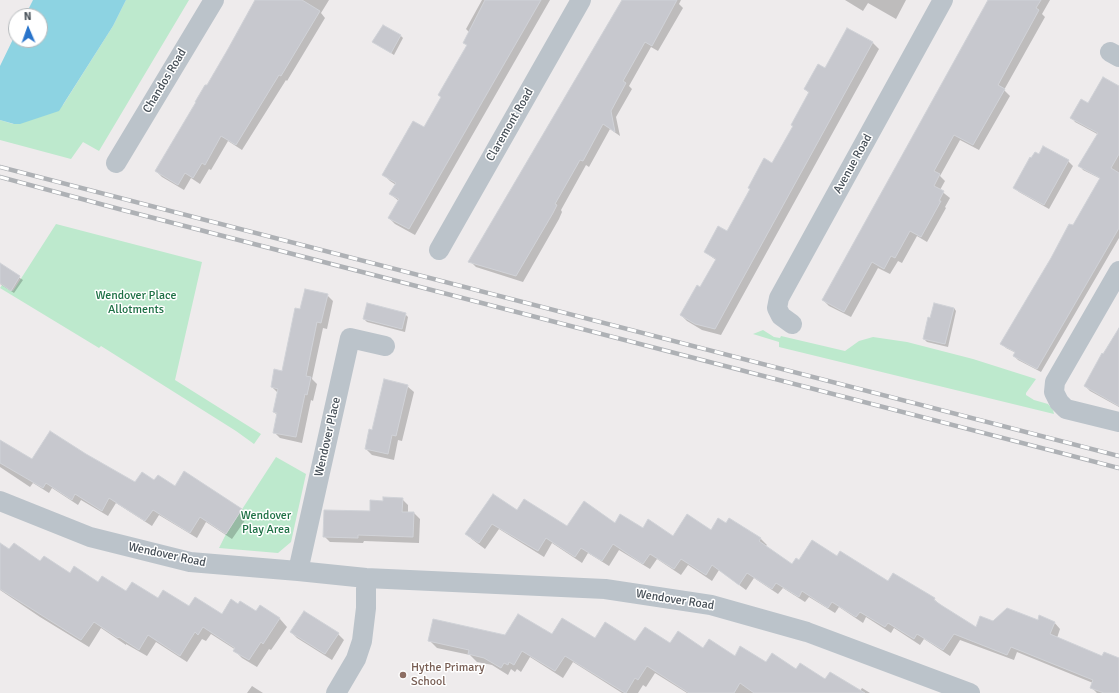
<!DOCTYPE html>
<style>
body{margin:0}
#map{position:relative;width:1119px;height:693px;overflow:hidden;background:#eeebec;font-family:Signika,sans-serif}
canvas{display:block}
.north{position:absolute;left:8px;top:8px;width:40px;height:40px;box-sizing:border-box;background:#fff;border:1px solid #b5b9bc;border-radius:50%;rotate:358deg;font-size:11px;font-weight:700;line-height:16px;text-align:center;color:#464f57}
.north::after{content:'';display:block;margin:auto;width:14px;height:18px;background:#2974cb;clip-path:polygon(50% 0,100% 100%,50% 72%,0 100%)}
</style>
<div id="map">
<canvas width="1119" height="693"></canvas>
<div class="north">N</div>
</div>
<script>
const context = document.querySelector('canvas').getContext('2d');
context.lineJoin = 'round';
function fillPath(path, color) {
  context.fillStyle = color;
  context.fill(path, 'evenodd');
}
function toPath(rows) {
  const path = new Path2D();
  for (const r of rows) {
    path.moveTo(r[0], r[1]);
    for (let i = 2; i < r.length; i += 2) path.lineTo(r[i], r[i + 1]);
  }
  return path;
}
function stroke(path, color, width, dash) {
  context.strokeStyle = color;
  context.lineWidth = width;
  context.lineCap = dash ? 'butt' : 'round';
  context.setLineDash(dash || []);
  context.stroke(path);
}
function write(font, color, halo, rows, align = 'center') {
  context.font = font + ' Signika,sans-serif';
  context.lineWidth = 3;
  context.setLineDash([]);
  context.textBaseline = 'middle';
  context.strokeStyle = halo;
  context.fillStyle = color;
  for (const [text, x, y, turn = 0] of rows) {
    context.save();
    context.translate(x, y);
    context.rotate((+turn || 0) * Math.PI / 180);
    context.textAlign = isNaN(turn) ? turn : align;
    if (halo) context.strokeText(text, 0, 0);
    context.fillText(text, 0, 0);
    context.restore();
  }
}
fillPath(toPath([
 [126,0,189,0,99,151,83,142,71,159,0,140,0,120,13,124,63,105,113,26],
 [56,224,202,262,175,380,261,434,254,444,236,431,101,346,99,348,0,288,2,285,13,291],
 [763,330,774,337,780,338,781,336,845,351,859,341,873,337,907,342,973,359,1036,379,1026,393,1026,395,1034,400,1048,404,1053,410,1054,414,779,347,779,342,753,334],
 [276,457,306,474,291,542,278,553,219,548,226,534]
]), '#bde9cd');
fillPath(toPath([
 [33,0,126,0,113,26,59,111,20,124,14,124,0,120,0,66,16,33,16,40,40,40,40,16,25,16]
]), '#8dd3e2');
fillPath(toPath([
 [256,0,329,0,321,13,325,18,287,81,286,80,242,150,228,141,211,170,209,169,200,184,191,178,184,190,162,177,156,171,207,87],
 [482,0,550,0,415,235,395,224,389,218,399,201,390,194,396,185,390,181,384,175,424,129,442,98,439,95,468,46,465,43,470,33,466,29],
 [623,0,681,0,679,4,683,8,658,51,651,47,629,86,632,89,616,117,620,136,610,129,589,167,586,165,561,210,562,212,559,219,523,282,476,267,470,261],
 [845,0,906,0,896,19,868,3,863,11],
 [989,0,1050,0,1042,14,1045,17,1004,90,1010,96,979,150,960,140,940,176,945,181,940,190,950,198,945,207,946,208,927,242,917,236,902,263,898,261,890,274,878,268,851,317,829,306,823,300],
 [848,29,873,43,879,49,721,335,702,330,687,321,681,315,700,288,716,260,705,252,727,232,772,164,794,127,792,125,809,93,805,89,825,69],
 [401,36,403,38,394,55,374,42],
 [1119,87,1119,238,1041,372,1018,360,1014,356,1016,353,1006,348,1002,344,1101,179,1083,170,1080,166,1099,135,1075,122,1072,118,1089,104],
 [1068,161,1073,166,1049,209,1019,192,1014,188],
 [0,265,23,280,14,293,0,284],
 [327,295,333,301,327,329,323,328,312,379,317,384,313,401,311,400,302,443,280,438,274,432,278,416,274,412,278,393,272,387,283,372,301,310],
 [954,308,956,311,948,347,927,342,924,339,931,319],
 [405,314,408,317,405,332,367,322,364,319],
 [1119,329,1119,407,1090,391,1085,386],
 [407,386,414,392,402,441,398,440,394,460,372,455,366,449,373,431],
 [0,442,33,460,86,455,135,484,155,482,176,487,185,473,242,509,248,516,232,539,206,522,197,538,159,515,152,526,116,503,108,516,81,500,78,505,52,488,49,493,33,483,30,487,0,467],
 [402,499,408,505,408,513,414,513,420,519,419,543,364,541,363,543,330,542,324,536,371,512],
 [517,512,567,528,615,524,643,529,673,538,711,531,761,539,767,545,765,547,793,566,799,562,838,557,888,582,934,599,940,605,976,629,994,622,1038,621,1054,622,1060,629,1057,638,1103,657,1119,659,1119,693,1097,693,1091,687,1093,683,1017,652,1014,660,960,640,950,656,924,639,920,645,894,628,891,633,866,617,863,623,839,607,835,613,809,597,805,602,783,588,778,594,754,578,746,590,719,570,712,581,688,565,681,575,657,559,650,569,619,550,609,566,588,553,582,563,552,543,544,557,499,529,485,549,473,540,466,534],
 [0,545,10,551,41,563,126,593,189,608,222,615,238,605,257,613,261,607,280,619,287,627,271,650,269,649,257,667,242,658,235,651,236,650,211,634,206,641,202,639,187,662,156,642,147,656,126,644,126,645,101,628,89,647,40,617,0,590],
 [291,632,338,634,344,640,332,660,297,638],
 [506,636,553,636,670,645,703,649,796,671,860,691,862,688,870,693,687,693,655,673,646,687,643,685,638,693,622,693,573,662,563,678,530,657,521,672,517,669,515,672,511,669,508,675,492,665,477,662,470,655,437,648,429,640],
 [252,686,263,693,247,693]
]), '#0003');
const building = toPath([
 [255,0,302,0,320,11,281,76,279,75,236,145,221,136,205,165,202,163,193,178,185,173,178,185,155,171,196,102,195,102,205,85,207,85,228,49,255,0],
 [485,0,541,0,409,229,388,218,399,199,389,194,396,183,382,175,413,121,424,127,441,97,438,95,467,45,463,43,485,0],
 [622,0,677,0,652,46,645,42,623,81,626,83,611,111,615,132,603,124,583,161,580,160,555,204,557,205,553,213,516,276,468,262,622,0],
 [988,0,1041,0,1036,8,1039,10,998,85,1005,89,973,145,954,135,934,171,940,174,934,186,944,191,939,201,941,201,921,237,910,231,895,258,891,256,884,269,872,262,844,312,822,300,988,0],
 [383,25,401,35,391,53,372,42,383,25],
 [847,28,873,42,715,329,695,324,680,315,697,285,700,287,716,259,704,252,718,226,727,231,750,189,748,188,764,158,772,163,793,126,791,125,809,92,804,89,818,64,825,68,847,28],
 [1103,77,1119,86,1119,154,1111,168,1119,173,1119,228,1037,369,1013,356,1015,352,1000,344,1051,258,1069,224,1073,225,1100,178,1078,166,1098,133,1070,118,1081,99,1088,103,1103,77],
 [1043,146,1069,160,1044,205,1013,188,1030,157,1031,158,1035,152,1039,154,1043,146],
 [0,263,20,276,11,291,0,283,0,263],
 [305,289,328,294,321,323,317,322,306,376,311,377,307,395,305,394,296,437,273,433,277,413,273,412,278,389,271,387,274,369,282,371,295,308,300,309,305,289],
 [367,303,406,313,402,329,363,319,367,303],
 [934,303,954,308,945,344,923,339,928,317,930,318,934,303],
 [1119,328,1119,406,1084,386,1102,353,1103,354,1119,328],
 [384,379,408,385,396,436,392,435,388,454,365,449,369,429,372,430,384,379],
 [50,431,86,454,135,482,142,472,154,480,158,475,175,486,184,471,242,509,226,534,200,517,190,533,153,510,145,521,109,498,102,511,75,494,72,500,46,483,43,488,0,463,0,440,32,459,50,431],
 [493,494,517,510,524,499,567,526,584,501,615,523,620,514,643,528,648,519,673,536,687,514,711,530,718,518,726,523,729,518,761,538,759,541,792,564,796,558,799,560,812,540,837,556,840,551,888,581,893,573,935,598,934,600,941,605,976,627,980,616,993,621,1007,608,1038,620,1039,615,1055,622,1050,634,1102,656,1104,652,1119,658,1119,693,1104,693,1090,688,1093,680,1011,647,1007,655,954,634,943,650,917,634,914,639,888,623,885,627,860,612,856,617,832,602,828,608,802,591,799,597,776,583,772,589,747,573,739,585,712,565,706,575,681,559,674,569,650,554,643,564,613,544,602,561,581,548,575,557,546,538,538,551,492,524,479,543,465,534,493,494],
 [383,497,403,498,402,512,414,512,413,537,358,535,358,538,323,537,324,510,370,511,370,500,383,501,383,497],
 [0,543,9,549,14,543,40,561,44,556,70,573,74,566,98,582,102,576,126,591,132,582,158,598,163,590,189,606,195,597,222,614,231,599,238,604,240,601,256,611,260,605,280,618,263,644,261,642,249,660,233,651,235,648,203,627,198,635,195,632,180,656,148,635,139,650,119,637,118,638,94,622,81,640,0,589,0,543],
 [304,611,339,633,325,654,290,632,304,611],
 [518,614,552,634,562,618,595,638,605,622,635,641,645,627,670,643,678,631,703,648,709,639,735,656,740,646,766,662,772,653,796,669,800,663,825,679,830,672,865,693,754,693,740,683,734,693,689,693,647,666,638,680,635,678,626,693,625,693,565,656,555,671,522,651,514,665,509,662,508,665,504,663,501,668,484,658,468,654,469,650,428,641,433,619,505,635,518,614]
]);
fillPath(building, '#c7c8ce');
stroke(building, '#d0d2d7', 1);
stroke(toPath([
 [1110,52,1119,57],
 [116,163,214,0],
 [439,250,581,0],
 [1119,271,1055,382,1054,392,1059,402,1066,409,1119,422],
 [792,324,781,316,777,308,779,298,943,0],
 [0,501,90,537,190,562,298,571,366,578,605,589,711,605,807,632,970,693],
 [298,571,350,338,385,346],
 [336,693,356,659,362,641,366,608,366,578]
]), '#bbc3ca', 20);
const rail = toPath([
 [0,167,1119,456],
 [0,177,119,209,1119,468]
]);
stroke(rail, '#aeb1b5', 4.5);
stroke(rail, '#fff', 3, [9]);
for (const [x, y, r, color] of [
 [403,675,4,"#8d6e63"]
]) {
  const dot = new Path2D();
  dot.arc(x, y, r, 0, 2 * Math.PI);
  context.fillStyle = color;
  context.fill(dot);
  stroke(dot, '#fff', 1.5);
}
write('12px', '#464f57', '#fff', [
 ["Chandos Road",165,81,-59],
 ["Claremont Road",510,125,-60],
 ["Avenue Road",853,164,-61],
 ["Wendover Place",328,437,-77],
 ["Wendover Road",167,555,12],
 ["Wendover Road",675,600,9]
]);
write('12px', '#1e7045', '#fff', [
 ["Wendover Place",136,296],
 ["Allotments",136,310],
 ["Wendover",266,516],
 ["Play Area",266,530]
]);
write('12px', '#785e54', '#fff', [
 ["Hythe Primary",411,668],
 ["School",411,682]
], 'left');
</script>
